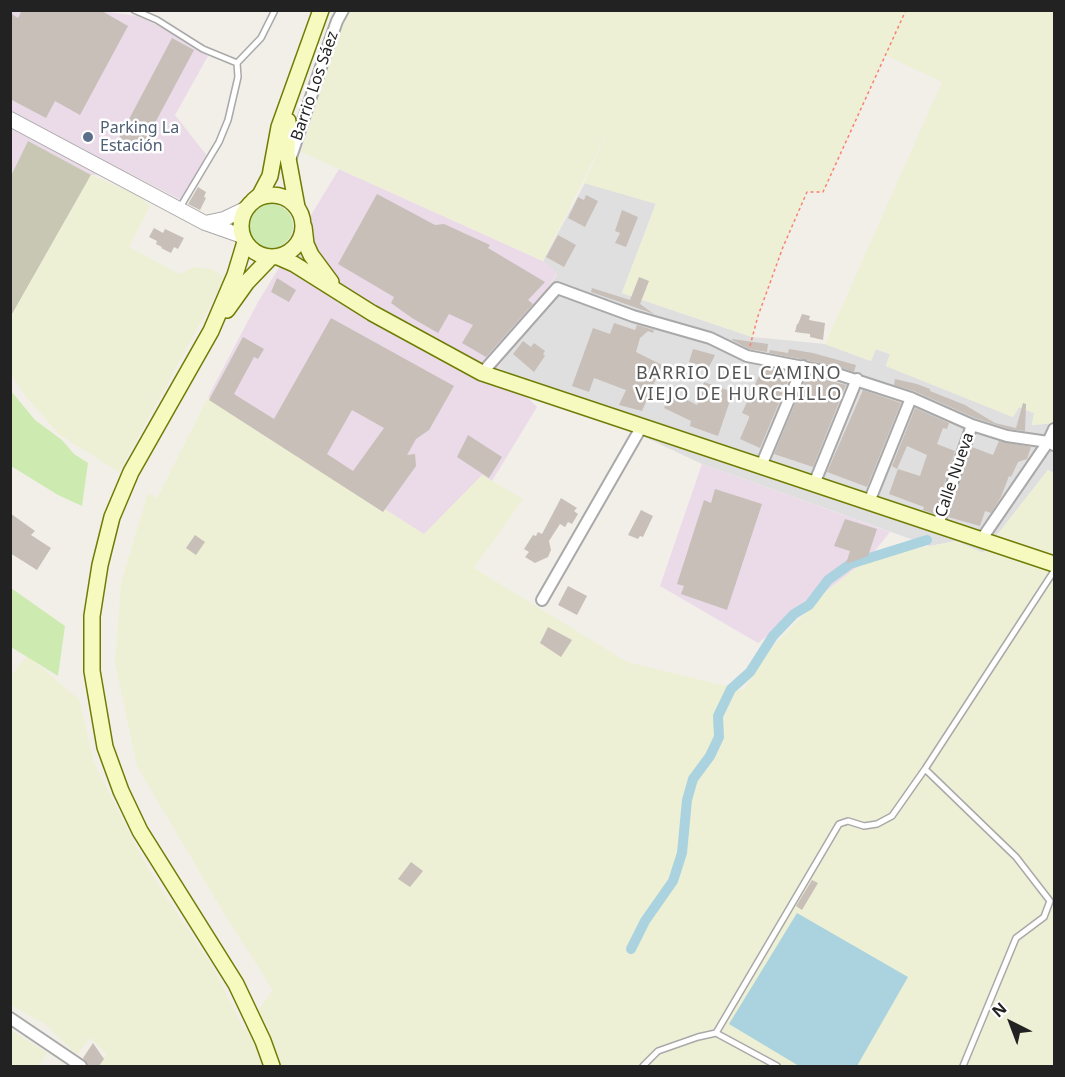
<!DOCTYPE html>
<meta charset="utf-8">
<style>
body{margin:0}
#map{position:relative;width:1065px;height:1077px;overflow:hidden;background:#f2efe9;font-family:"Noto Sans",sans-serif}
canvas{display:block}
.frame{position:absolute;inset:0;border:12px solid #222;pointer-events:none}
.north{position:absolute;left:981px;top:993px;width:60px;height:60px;-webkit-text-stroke:4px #fff;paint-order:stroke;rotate:318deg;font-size:16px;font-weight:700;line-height:24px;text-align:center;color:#222}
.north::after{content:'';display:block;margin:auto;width:21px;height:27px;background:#222;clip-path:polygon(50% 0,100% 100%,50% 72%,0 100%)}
</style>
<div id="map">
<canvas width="1065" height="1077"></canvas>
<div class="frame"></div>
<div class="north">N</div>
</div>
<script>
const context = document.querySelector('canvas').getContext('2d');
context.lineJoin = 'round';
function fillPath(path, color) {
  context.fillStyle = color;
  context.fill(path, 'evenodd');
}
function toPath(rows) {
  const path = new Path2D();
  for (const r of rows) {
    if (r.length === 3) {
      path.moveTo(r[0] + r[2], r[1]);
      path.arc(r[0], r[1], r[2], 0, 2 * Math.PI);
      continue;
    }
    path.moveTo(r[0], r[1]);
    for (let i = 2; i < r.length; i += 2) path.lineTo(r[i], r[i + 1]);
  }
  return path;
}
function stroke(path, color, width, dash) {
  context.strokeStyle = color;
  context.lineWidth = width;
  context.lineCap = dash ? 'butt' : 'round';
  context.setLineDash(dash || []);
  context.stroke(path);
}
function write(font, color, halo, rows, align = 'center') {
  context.font = font + ' "Noto Sans",sans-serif';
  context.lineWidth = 5;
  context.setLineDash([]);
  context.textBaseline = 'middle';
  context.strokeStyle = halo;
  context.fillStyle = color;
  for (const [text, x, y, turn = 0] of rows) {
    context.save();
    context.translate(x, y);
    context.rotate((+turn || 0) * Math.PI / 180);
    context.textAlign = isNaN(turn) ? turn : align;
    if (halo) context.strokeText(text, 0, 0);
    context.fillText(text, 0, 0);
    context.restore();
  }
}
fillPath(toPath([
 [585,183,656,203,622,293,752,337,825,344,871,361,875,349,890,354,886,366,1013,417,1019,407,1034,413,1032,425,1054,423,1054,473,1048,470,983,553,956,541,930,546,702,464,498,368,557,274,543,261]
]), '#e0dfdf');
fillPath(toPath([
 [11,11,100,11,138,16,171,32,208,56,175,115,208,157,181,200,128,173,91,175,11,316],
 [339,169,543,261,557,273,498,368,537,407,492,481,482,476,424,535,208,397,258,302],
 [702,464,890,532,869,558,758,643,660,586]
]), '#ebdbe8');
fillPath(toPath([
 [28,141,91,175,11,316,11,176]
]), '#c7c7b4');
fillPath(toPath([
 [351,11,1054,11,1054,423,1032,425,1034,413,1019,407,1013,417,886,366,890,354,876,349,871,361,825,344,942,82,885,55,823,192,807,192,783,248,758,316,752,337,622,293,656,204,584,183,612,123,543,261,301,152,340,29],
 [91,175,138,195,150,206,129,247,179,274,195,267,212,269,225,278,119,472,60,435,27,398,11,375,11,316],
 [208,397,424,534,482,475,523,499,474,568,627,662,743,690,774,645,828,590,869,558,956,541,983,553,1048,470,1054,473,1054,1066,298,1066,295,1064,293,1066,97,1066,107,1054,90,1038,77,1055,46,1025,11,1005,10,677,25,658,30,658,79,699,94,763,135,844,153,877,213,967,244,1030,273,990,226,917,137,766,115,663,121,583,148,493,157,498],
 [10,1029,47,1053,39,1066,11,1066]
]), '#eef0d5');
fillPath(toPath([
 [271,226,22],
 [11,391,35,420,62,440,74,454,88,463,82,506,58,495,11,466],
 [11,588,65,626,58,676,11,647]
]), '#cdebb0');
fillPath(toPath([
 [797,913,908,977,857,1066,799,1066,729,1024]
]), '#aad3df');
stroke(toPath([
 [631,949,645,921,673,881,682,853,687,800,693,779,710,756,719,737,718,716,731,689,750,672,773,636,794,614,809,605,828,580,850,564,927,540]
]), '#aad3df', 10);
fillPath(toPath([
 [22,10,100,10,128,26,80,115,55,101,46,118,10,99,10,13,18,18],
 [172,38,194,50,140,151,118,140],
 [198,187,206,192,204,197,206,198,200,210,188,204],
 [377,194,435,225,444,224,490,245,488,248,545,282,528,300,533,304,486,357,462,343,473,325,449,314,438,333,412,318,391,303,394,297,338,264],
 [586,195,598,201,585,227,568,218,578,197,584,200],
 [622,210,638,217,626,247,615,243,620,233,615,231],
 [154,228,163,233,165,229,184,238,178,249,174,247,171,253,161,248,162,247,156,244,157,241,149,237],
 [558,235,576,245,564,267,546,257],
 [639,277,649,281,640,304,654,314,591,292,592,288,630,300],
 [277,278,296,290,289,302,271,292],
 [802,314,810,316,809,320,825,323,823,340,810,337,810,334,795,332,797,324,798,324],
 [331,318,454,386,429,430,416,439,407,455,415,454,416,466,383,512,209,400,243,337,264,349,258,359,254,357,234,394,274,419],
 [352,410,384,428,353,471,327,454],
 [614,323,635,330,637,325,654,330,653,333,648,331,640,338,636,352,662,365,642,411,619,405,626,390,594,378,589,392,572,386,593,328,610,334],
 [732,339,768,344,767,352,749,349,732,340],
 [523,341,531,347,534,343,545,351,543,354,545,356,534,372,513,354],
 [693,349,715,355,709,367,689,362],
 [789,349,813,353,856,365,854,372,836,366,769,353,770,350,788,353],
 [763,367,792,372,760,448,740,439,749,418,749,416,742,413],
 [807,375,846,385,813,467,774,454],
 [895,379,917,384,930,389,930,391,965,405,995,423,1016,428,1023,403,1026,404,1025,431,1009,429,975,418,914,391,894,385],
 [704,382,733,392,718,436,690,426,691,421,664,408,672,392,697,405],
 [863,390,901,403,867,487,827,472],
 [915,408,949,423,947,429,943,428,937,444,955,451,934,514,923,510,924,507,889,494,898,469,920,476,927,455,907,446,897,469,892,466],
 [468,435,502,457,489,478,457,457],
 [999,441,1031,447,1027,459,1018,462,1011,477,1009,476,1001,497,991,513,985,511,980,526,948,517,972,447,993,455],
 [715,489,762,504,727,610,681,594,684,586,677,584,704,500,711,503],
 [561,498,577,508,574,511,578,514,572,524,568,522,565,527,560,524,549,541,551,550,548,557,535,563,525,557,529,552,524,549,533,535,536,536,538,532,542,534],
 [641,510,653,516,643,537,640,536,638,539,628,535],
 [10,513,35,531,31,535,51,548,37,570,10,553],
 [845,519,877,529,868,556,846,564,850,551,834,546],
 [195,535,205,542,196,555,186,548],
 [568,586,587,596,577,615,558,605],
 [548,627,572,640,561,657,540,643],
 [411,862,423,871,410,887,398,879],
 [812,880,818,883,802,910,796,906],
 [93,1043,104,1059,99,1066,88,1066,83,1058]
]), '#c7bfb8');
const service = toPath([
 [134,10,157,20,203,49,237,63,261,38,275,10],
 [179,209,219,142,228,120,238,77,237,63],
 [925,769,1016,857,1050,901,1044,917,1016,938,963,1066],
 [716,1033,777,1066],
 [643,1066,658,1051,698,1037,716,1033,839,824,848,821,864,826,877,824,892,816,925,769,1054,571]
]);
const minor = toPath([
 [291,157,325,55,337,21,343,10],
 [482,373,557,288,633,316,710,338,747,356,834,373,911,398,972,425,1007,436,1048,442,1054,445],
 [761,466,803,366],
 [814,484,857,379],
 [869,502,911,398],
 [938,525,972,425],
 [981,540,1048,442,1054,429],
 [542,600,642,426],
 [10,1018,81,1066]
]);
const tertiary = toPath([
 [10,119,205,223,242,236],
 [205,223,224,219,245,209]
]);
const secondary = toPath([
 [288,121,287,153,297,207],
 [272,226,31],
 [253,201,260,195,270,176,279,127,321,10],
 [304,227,306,244,311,255,331,282],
 [245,242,235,275,211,331,131,472,112,517,100,565,92,616,92,671,105,747,121,791,140,831,236,984,263,1041,272,1066],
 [278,257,294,264,372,313,482,373,1054,564],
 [227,310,247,282,271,257]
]);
stroke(service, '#a9a9a9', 8);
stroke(minor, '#a9a9a9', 14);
stroke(tertiary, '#a9a9a9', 16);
stroke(secondary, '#707d05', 18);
stroke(toPath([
 [750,346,758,316,783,247,807,192,823,192,906,10]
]), '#fa8072', 1.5, [3, 3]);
stroke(service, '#fff', 5);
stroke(minor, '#fff', 10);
stroke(tertiary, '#fff', 14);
stroke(secondary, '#f7fabf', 15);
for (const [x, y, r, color] of [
 [88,137,6,"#5c6f8a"]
]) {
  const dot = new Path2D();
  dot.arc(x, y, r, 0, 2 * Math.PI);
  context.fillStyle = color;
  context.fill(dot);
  stroke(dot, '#fff', 2);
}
write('16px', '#222', '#fff', [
 ["Barrio Los Sáez",315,86,-71],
 ["Calle Nueva",955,475,-71]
]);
write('16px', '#4e5e75', '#fff', [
 ["Parking La",100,128],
 ["Estación",100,146]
], 'left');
context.letterSpacing = '1.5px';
write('18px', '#555', '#fff', [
 ["BARRIO DEL CAMINO",739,374],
 ["VIEJO DE HURCHILLO",739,395]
]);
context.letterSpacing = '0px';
</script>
